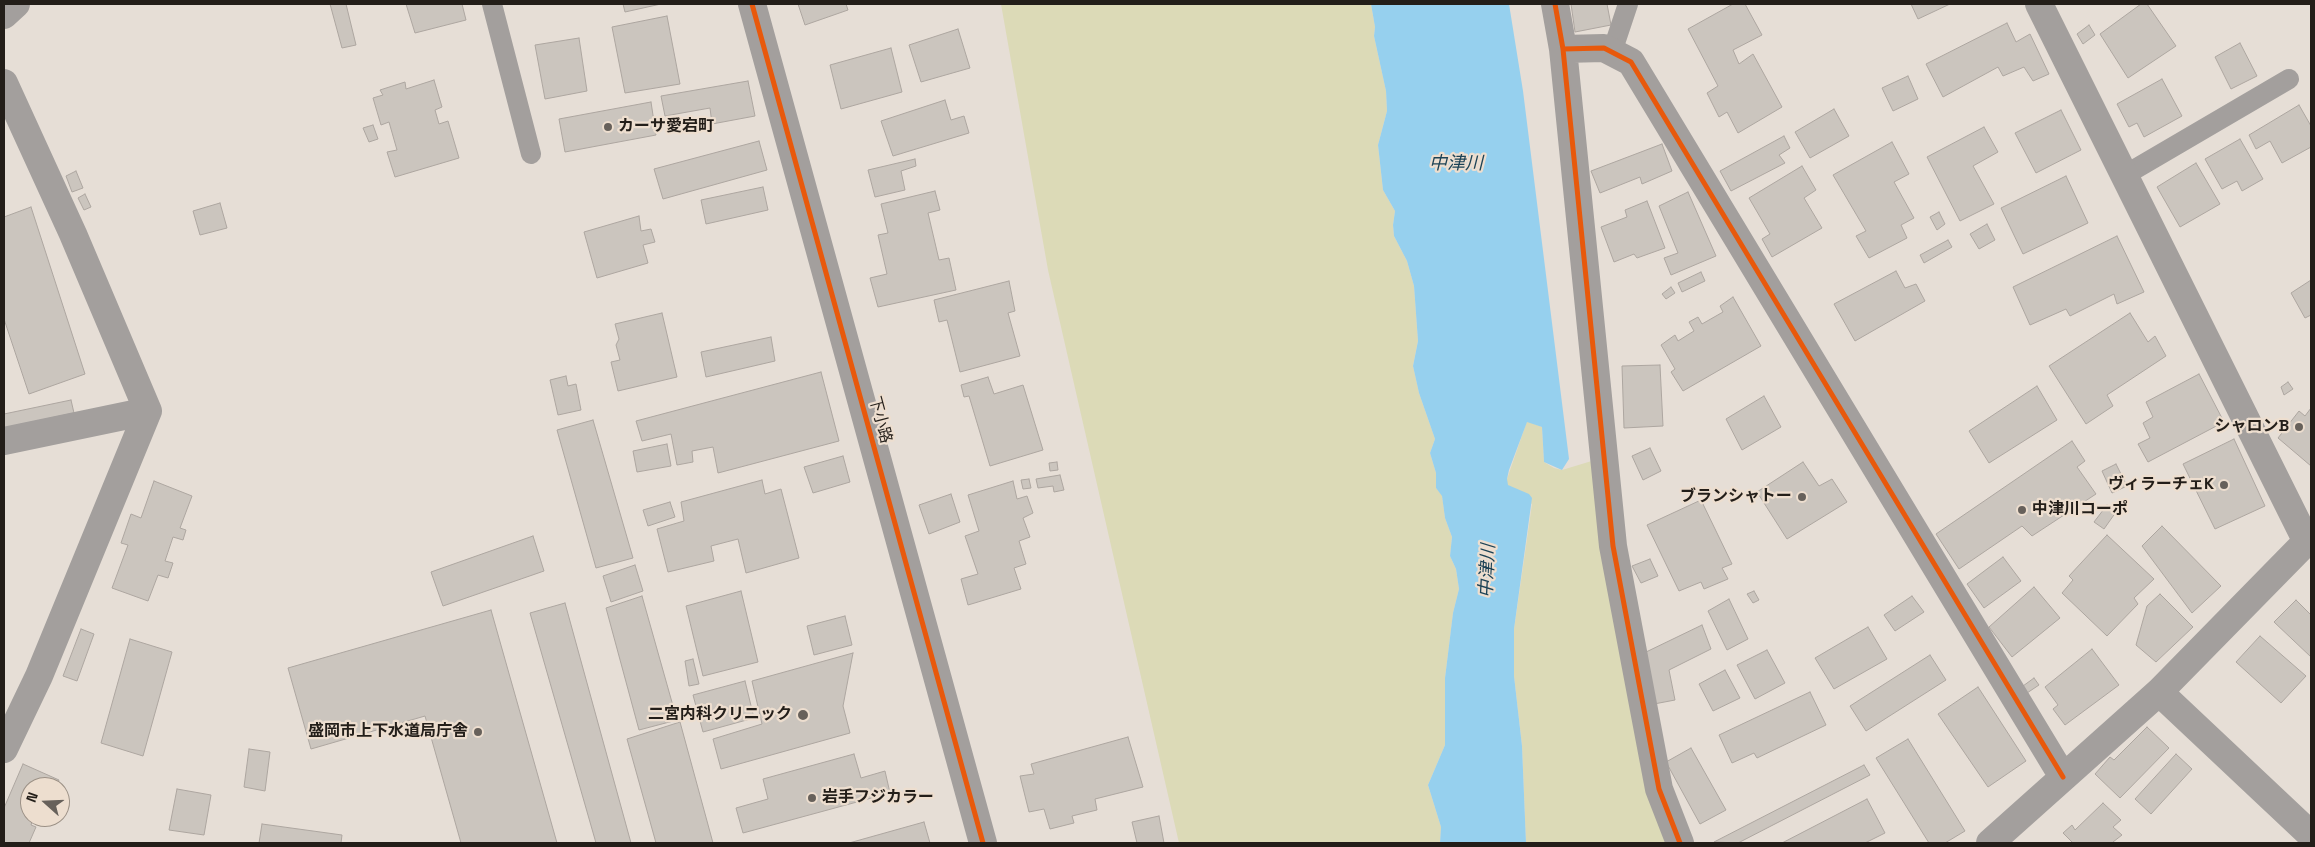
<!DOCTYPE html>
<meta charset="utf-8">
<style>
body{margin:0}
#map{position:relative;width:2315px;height:847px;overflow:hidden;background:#e6ded6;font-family:"Space Grotesk",sans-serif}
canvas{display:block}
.frame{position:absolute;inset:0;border:5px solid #231e19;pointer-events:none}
.north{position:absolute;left:20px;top:777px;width:50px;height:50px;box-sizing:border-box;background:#eddecf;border:1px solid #9c9186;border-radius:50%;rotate:290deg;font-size:14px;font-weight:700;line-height:20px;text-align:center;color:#231e19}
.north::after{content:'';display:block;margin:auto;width:18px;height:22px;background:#67615b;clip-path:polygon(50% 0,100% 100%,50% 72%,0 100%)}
</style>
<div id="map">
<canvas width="2315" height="847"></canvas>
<div class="frame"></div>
<div class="north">N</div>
</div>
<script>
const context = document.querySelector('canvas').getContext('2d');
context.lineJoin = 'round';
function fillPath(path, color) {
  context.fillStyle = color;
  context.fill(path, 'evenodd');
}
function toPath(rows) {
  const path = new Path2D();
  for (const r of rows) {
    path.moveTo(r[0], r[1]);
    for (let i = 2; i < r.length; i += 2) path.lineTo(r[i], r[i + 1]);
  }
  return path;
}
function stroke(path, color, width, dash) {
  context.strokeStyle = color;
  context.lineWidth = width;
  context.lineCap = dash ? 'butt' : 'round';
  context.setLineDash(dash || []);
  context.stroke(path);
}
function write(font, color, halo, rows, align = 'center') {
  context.font = font + ' "Space Grotesk","Noto Sans JP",sans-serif';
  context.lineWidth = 4.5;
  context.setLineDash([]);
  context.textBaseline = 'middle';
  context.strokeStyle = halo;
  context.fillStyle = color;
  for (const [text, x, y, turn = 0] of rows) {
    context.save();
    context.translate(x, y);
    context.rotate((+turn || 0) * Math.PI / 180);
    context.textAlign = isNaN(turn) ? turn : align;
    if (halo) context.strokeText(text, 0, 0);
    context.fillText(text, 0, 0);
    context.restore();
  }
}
fillPath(toPath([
 [1001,4,1371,4,1375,27,1374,36,1386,91,1387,111,1378,145,1383,190,1395,211,1393,225,1394,236,1407,261,1414,286,1418,341,1413,366,1419,393,1435,439,1430,453,1436,473,1436,488,1442,495,1445,518,1452,537,1450,556,1456,569,1459,589,1453,613,1445,678,1445,745,1428,785,1441,827,1440,843,1179,843,1048,270],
 [1527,421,1542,427,1544,462,1554,468,1562,470,1595,460,1666,843,1526,843,1522,746,1514,676,1514,629,1532,504,1507,485,1507,479]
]), '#dcdab7');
fillPath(toPath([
 [1371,4,1509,4,1523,91,1569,459,1562,470,1544,462,1542,427,1527,422,1509,470,1507,479,1508,485,1529,494,1532,498,1514,629,1514,676,1522,746,1526,843,1440,843,1441,827,1428,785,1445,745,1445,678,1453,613,1459,589,1456,569,1450,556,1452,537,1445,518,1442,496,1436,488,1436,473,1430,453,1435,439,1419,393,1413,366,1418,341,1414,286,1407,261,1394,236,1393,225,1395,211,1383,190,1378,145,1387,111,1386,91,1374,36,1375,27]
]), '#96d0ee');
const building = toPath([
 [330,4,346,4,356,45,342,48,330,4],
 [406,4,462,4,466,20,415,33,406,4],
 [623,4,661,4,625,12,623,4],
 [798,4,846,4,848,10,805,25,798,4],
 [1571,4,1607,4,1611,25,1575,32,1571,4],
 [1733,4,1745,4,1762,35,1733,50,1739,64,1753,54,1782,107,1738,133,1727,112,1719,117,1707,93,1718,86,1688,29,1733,4],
 [1911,4,1950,4,1918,19,1911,4],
 [2141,4,2147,4,2176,46,2128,78,2100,34,2141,4],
 [667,16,680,84,625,93,612,27,667,16],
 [2007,23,2016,42,2030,34,2049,74,2033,81,2024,67,2003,76,1998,67,1943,97,1926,64,2007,23],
 [2089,25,2095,35,2083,44,2077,34,2089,25],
 [958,29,970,68,921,82,909,45,958,29],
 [579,38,587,91,545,99,535,45,579,38],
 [2240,43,2257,76,2231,89,2215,57,2240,43],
 [891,48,902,92,841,109,830,65,891,48],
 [1908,76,1918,99,1893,111,1882,88,1908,76],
 [2162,79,2182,116,2144,137,2137,123,2129,127,2117,104,2162,79],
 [434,80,442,107,435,110,439,124,448,121,459,158,395,177,387,152,397,150,389,122,381,125,373,98,383,95,380,90,405,82,406,89,434,80],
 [748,81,755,116,712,124,710,108,665,116,661,96,748,81],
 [945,100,951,120,964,116,969,133,893,156,881,121,945,100],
 [651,102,656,135,565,152,559,119,651,102],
 [2299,105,2311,126,2311,147,2282,163,2270,141,2256,149,2249,135,2299,105],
 [1834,109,1849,136,1810,158,1795,132,1834,109],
 [2061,110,2081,150,2036,173,2015,133,2061,110],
 [373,125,378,139,369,142,363,128,373,125],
 [1984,127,1998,152,1973,166,1994,204,1960,221,1927,157,1984,127],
 [1784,136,1790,148,1779,155,1785,163,1731,191,1720,171,1784,136],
 [2240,139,2263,179,2242,191,2237,181,2222,189,2205,159,2240,139],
 [759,141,767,170,663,199,654,169,759,141],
 [1892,142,1909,174,1894,182,1914,218,1901,225,1907,238,1869,258,1856,236,1866,231,1833,175,1892,142],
 [1662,144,1672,171,1642,184,1640,177,1600,193,1591,171,1662,144],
 [915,159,916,166,901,171,905,190,875,197,868,170,915,159],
 [2196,163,2220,204,2180,227,2157,187,2196,163],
 [1802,166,1816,190,1804,198,1822,228,1772,257,1762,239,1770,234,1749,198,1802,166],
 [76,171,83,188,72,192,66,176,76,171],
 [2066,176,2088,223,2023,254,2001,208,2066,176],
 [763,187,768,210,706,224,701,200,763,187],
 [935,191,940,210,928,213,939,260,949,258,956,290,878,307,870,278,887,274,878,235,888,233,881,204,935,191],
 [1688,192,1716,256,1671,275,1664,258,1678,253,1659,206,1688,192],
 [85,194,91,207,84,210,78,198,85,194],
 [1647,201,1665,248,1637,258,1634,254,1614,262,1601,227,1627,217,1625,210,1647,201],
 [220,203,227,228,200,235,193,211,220,203],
 [31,207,85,374,29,394,4,319,4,217,31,207],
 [1939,212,1945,224,1937,230,1930,217,1939,212],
 [639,216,641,231,651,229,655,242,643,245,648,263,597,278,584,232,639,216],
 [1987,224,1995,240,1979,249,1970,234,1987,224],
 [2117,236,2144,292,2117,304,2114,294,2070,316,2066,309,2030,325,2013,287,2117,236],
 [1948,240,1952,247,1924,263,1920,255,1948,240],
 [1896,271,1905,288,1916,284,1925,301,1855,341,1834,304,1896,271],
 [1701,272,1705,281,1682,292,1678,283,1701,272],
 [2311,280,2311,315,2305,318,2291,293,2311,280],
 [1009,281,1015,311,1008,313,1020,356,960,372,947,320,939,322,934,300,1009,281],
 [1671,287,1675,293,1666,299,1662,294,1671,287],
 [1733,297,1761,346,1683,391,1671,372,1675,369,1661,345,1675,335,1678,341,1694,331,1689,322,1698,317,1702,324,1723,312,1720,306,1733,297],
 [662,313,677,377,618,391,611,362,620,360,616,345,619,339,615,324,662,313],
 [2130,313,2148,342,2155,336,2166,356,2107,395,2113,406,2086,424,2049,366,2130,313],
 [771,337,775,361,706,377,701,352,771,337],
 [1660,365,1663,426,1624,428,1622,366,1660,365],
 [821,372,839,441,718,473,713,447,692,451,693,462,677,465,671,434,642,441,636,421,821,372],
 [2199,374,2224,422,2148,462,2138,444,2150,438,2143,423,2153,417,2146,402,2199,374],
 [566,376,568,386,576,384,581,410,558,415,550,380,566,376],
 [988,377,994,394,1023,385,1043,450,990,466,969,396,964,397,961,385,988,377],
 [2288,382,2293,389,2284,395,2281,387,2288,382],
 [2037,386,2057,420,1989,463,1969,431,2037,386],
 [1764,396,1781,427,1742,450,1726,419,1764,396],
 [71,400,74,413,4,428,4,414,71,400],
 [2311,408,2311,466,2278,438,2299,411,2305,416,2311,408],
 [593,420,633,558,596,568,557,430,593,420],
 [2234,439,2265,506,2215,529,2183,464,2234,439],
 [2072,441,2085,461,2077,467,2096,494,2032,536,2022,526,1959,569,1936,534,2072,441],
 [667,444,671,466,637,472,633,451,667,444],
 [1650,448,1661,471,1643,480,1632,456,1650,448],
 [843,456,850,482,813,493,804,467,843,456],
 [1057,462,1058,470,1050,471,1049,463,1057,462],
 [1803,462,1819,486,1832,479,1847,502,1787,539,1757,492,1803,462],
 [2116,464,2127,486,2112,493,2102,471,2116,464],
 [1060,475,1064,490,1054,492,1053,486,1038,488,1036,479,1060,475],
 [1029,479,1031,488,1023,489,1021,480,1029,479],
 [762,480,765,494,781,489,799,558,746,573,738,539,711,546,714,561,668,572,657,529,684,521,681,502,762,480],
 [154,481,192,496,180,528,186,530,183,540,173,537,165,561,173,563,168,578,158,575,148,601,112,588,128,545,121,543,131,514,141,518,154,481],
 [1013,481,1017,499,1027,496,1033,513,1023,518,1030,537,1019,541,1026,564,1014,568,1021,589,968,605,961,579,978,574,965,536,979,531,968,495,1013,481],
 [951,494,960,522,929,534,919,505,951,494],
 [1701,500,1732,564,1722,568,1728,579,1704,589,1701,582,1679,591,1647,525,1701,500],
 [670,502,675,517,648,526,643,510,670,502],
 [2107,505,2116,512,2104,529,2094,522,2107,505],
 [2162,526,2221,586,2192,613,2142,546,2162,526],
 [2107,535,2154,579,2134,598,2138,604,2107,636,2062,593,2073,580,2069,576,2107,535],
 [533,536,544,571,443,606,431,572,533,536],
 [2003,557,2021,581,1984,608,1967,584,2003,557],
 [1650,559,1658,576,1641,583,1632,566,1650,559],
 [635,565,643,591,611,602,603,576,635,565],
 [2034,587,2060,618,2012,657,1989,627,2034,587],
 [741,591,758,662,703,676,686,606,741,591],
 [1754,591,1759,600,1753,603,1747,594,1754,591],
 [2160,594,2193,627,2156,662,2136,645,2147,606,2160,594],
 [642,596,677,720,639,730,606,608,642,596],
 [1912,596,1924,612,1895,631,1884,615,1912,596],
 [1729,599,1748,639,1727,650,1708,611,1729,599],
 [2296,600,2311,615,2311,657,2274,622,2296,600],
 [565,603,631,843,596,843,530,613,565,603],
 [491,610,557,843,461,843,425,716,311,749,288,668,491,610],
 [845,616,852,645,814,655,807,626,845,616],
 [1702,625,1711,649,1669,670,1675,700,1654,704,1644,653,1702,625],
 [1868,627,1887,659,1834,689,1815,658,1868,627],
 [81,629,94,634,77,681,63,676,81,629],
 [2260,636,2306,676,2281,703,2236,662,2260,636],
 [130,639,172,652,143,756,101,743,130,639],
 [2092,649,2119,685,2065,725,2053,709,2058,705,2045,687,2092,649],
 [1767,650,1785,683,1755,699,1737,665,1767,650],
 [853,653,843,706,850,733,721,769,713,739,762,724,752,681,853,653],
 [1930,655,1946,680,1866,731,1850,706,1930,655],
 [693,659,699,684,689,686,685,661,693,659],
 [1725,670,1740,698,1713,711,1699,684,1725,670],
 [2034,678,2039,685,2027,693,2023,686,2034,678],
 [745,681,754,718,703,732,693,695,745,681],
 [1978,687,2026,761,1988,787,1938,714,1978,687],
 [1810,692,1826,725,1757,758,1754,753,1732,763,1719,735,1810,692],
 [680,722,713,843,656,843,627,739,680,722],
 [2147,727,2169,748,2120,798,2095,774,2110,757,2114,760,2147,727],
 [1128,737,1143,787,1095,799,1097,810,1072,816,1074,823,1050,829,1044,809,1029,812,1020,776,1034,774,1031,764,1128,737],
 [1908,739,1965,831,1945,843,1929,843,1876,758,1908,739],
 [1691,748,1726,810,1700,824,1666,762,1691,748],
 [249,749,270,752,265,791,244,787,249,749],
 [854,754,861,778,885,771,890,793,743,833,736,808,768,799,763,779,854,754],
 [2176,754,2192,769,2151,814,2135,799,2176,754],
 [23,764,59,780,56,787,30,787,30,817,34,817,31,825,36,827,29,843,4,843,4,808,23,764],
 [1864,765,1870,775,1738,843,1714,842,1864,765],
 [177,789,211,795,204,835,169,830,177,789],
 [1867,799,1885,833,1865,843,1782,843,1867,799],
 [2103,803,2121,820,2113,827,2122,835,2113,842,2114,843,2073,843,2063,833,2072,825,2075,830,2103,803],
 [1159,816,1164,843,1137,843,1132,822,1159,816],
 [924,822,930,843,849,843,924,822],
 [262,824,342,835,341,843,259,843,262,824]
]);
fillPath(building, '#cbc5be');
stroke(building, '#ada6a0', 1);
stroke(toPath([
 [492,4,531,154],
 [1612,52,1628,4],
 [2125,175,2289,79]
]), '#a39f9d', 20);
stroke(toPath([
 [752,4,983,843],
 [1555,4,1563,49,1613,546,1659,789,1680,843],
 [2039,4,2307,542],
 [4,15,16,4],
 [1563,49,1604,48,1631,62,2063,777],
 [4,83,73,234,148,411,39,676,4,749],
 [4,441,148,411],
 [2159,692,2311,835],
 [1990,843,2159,692,2311,537]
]), '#a39f9d', 28);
stroke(toPath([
 [752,4,983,843],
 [1555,4,1563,49,1613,546,1659,789,1680,843],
 [1563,49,1604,48,1631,62,2063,777]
]), '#e8590c', 5);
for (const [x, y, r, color] of [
 [608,127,5,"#67615b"],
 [2299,427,5,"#67615b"],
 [2224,485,5,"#67615b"],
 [1802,497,5,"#67615b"],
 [2022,510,5,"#67615b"],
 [803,715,6,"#67615b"],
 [478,732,5,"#67615b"],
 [812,798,5,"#67615b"]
]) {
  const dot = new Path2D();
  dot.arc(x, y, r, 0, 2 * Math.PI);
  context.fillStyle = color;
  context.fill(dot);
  stroke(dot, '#eddecf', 2);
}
write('bold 16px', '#231e19', '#eddecf', [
 ["カーサ愛宕町",618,127,"left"],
 ["シャロンB",2289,427],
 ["ヴィラーチェK",2214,485],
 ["ブランシャトー",1792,497],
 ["中津川コーポ",2032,510,"left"],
 ["二宮内科クリニック",792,715],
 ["盛岡市上下水道局庁舎",468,732],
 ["岩手フジカラー",822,798,"left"]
], 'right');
write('16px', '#231e19', '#eddecf', [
 ["下小路",880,420,75]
]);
write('italic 18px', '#1d4356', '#eddecf', [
 ["中津川",1456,164],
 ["中津川",1488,571,-87]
]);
</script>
